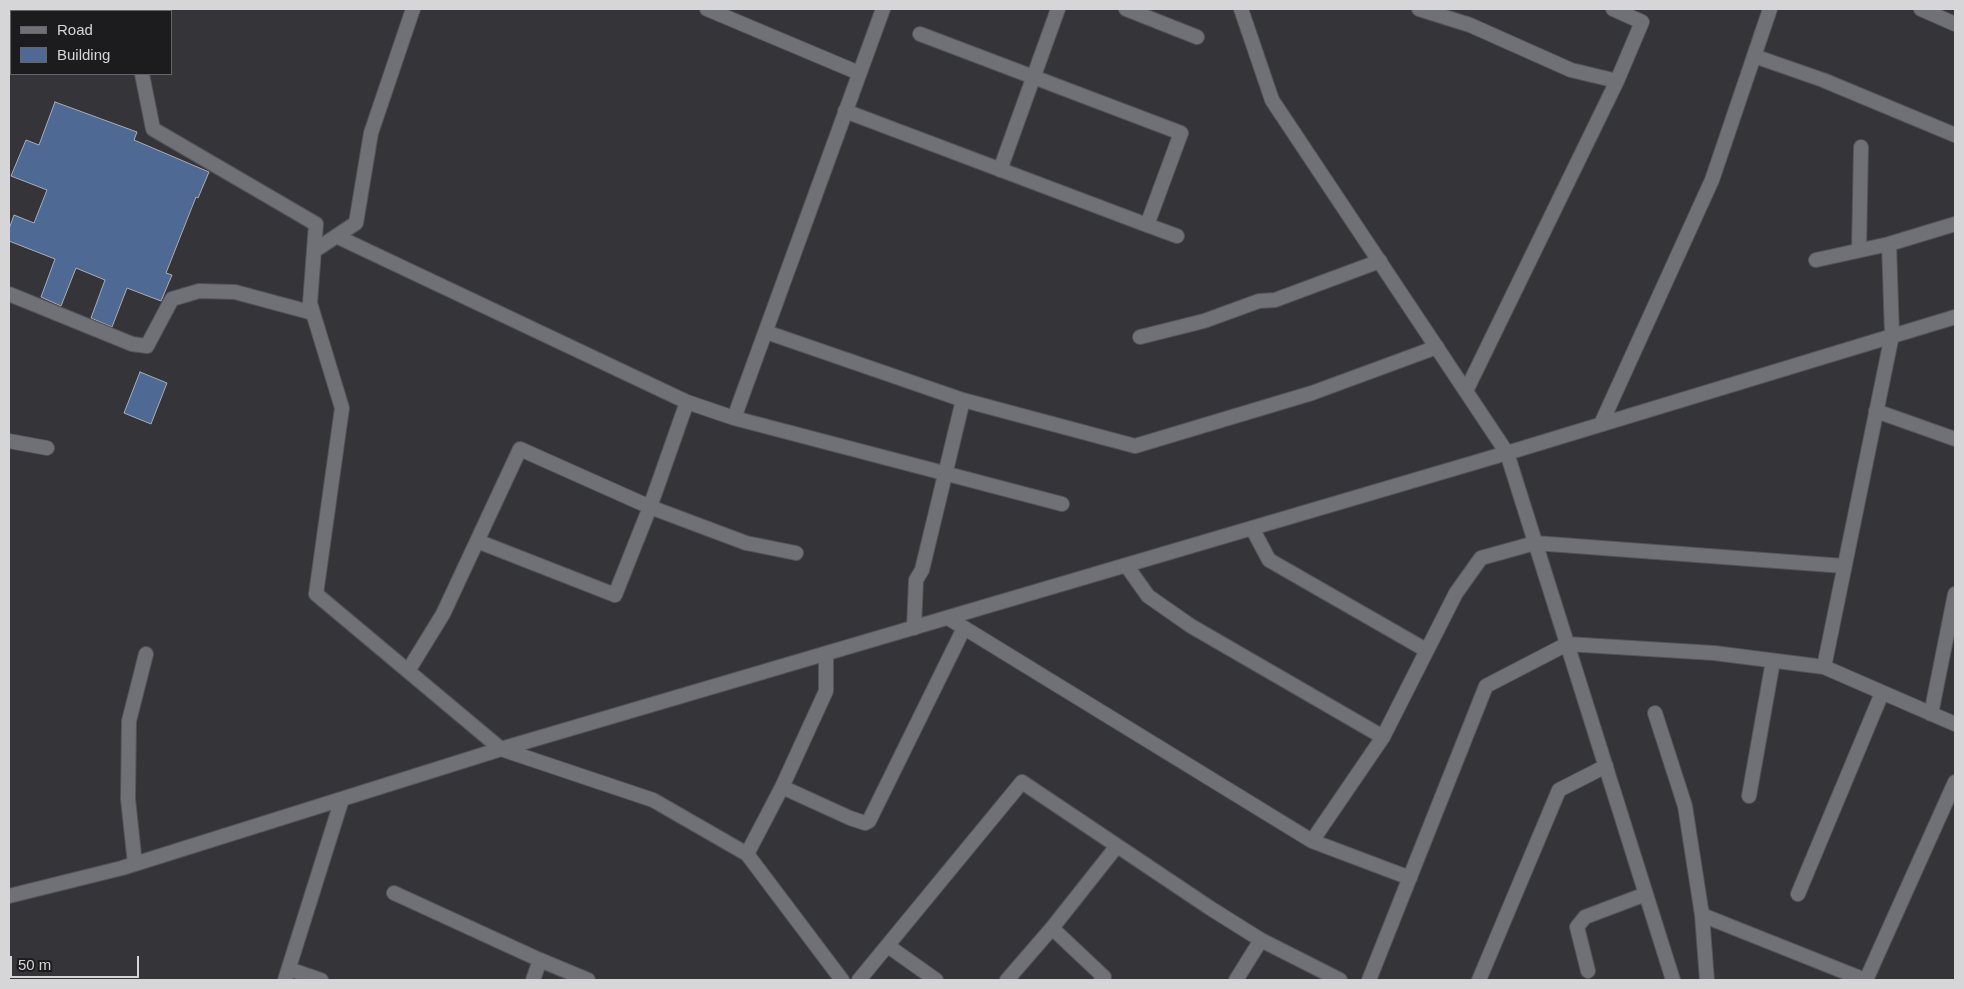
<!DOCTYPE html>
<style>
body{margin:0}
#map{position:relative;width:1964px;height:989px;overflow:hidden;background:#343439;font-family:Helvetica,sans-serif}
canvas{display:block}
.frame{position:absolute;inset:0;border:10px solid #d6d6d9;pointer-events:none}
.legend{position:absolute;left:10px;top:10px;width:162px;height:65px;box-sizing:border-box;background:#1c1c1e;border:1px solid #666669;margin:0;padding:6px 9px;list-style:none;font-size:15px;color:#d6d6d9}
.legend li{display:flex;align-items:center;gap:10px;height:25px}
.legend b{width:25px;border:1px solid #666669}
.scale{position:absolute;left:10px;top:956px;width:129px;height:22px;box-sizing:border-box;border:2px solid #d6d6d9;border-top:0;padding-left:6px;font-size:15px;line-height:18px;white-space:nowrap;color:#d6d6d9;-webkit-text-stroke:4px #1c1c1e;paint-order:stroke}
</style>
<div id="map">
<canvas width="1964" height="989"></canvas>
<div class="frame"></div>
<ul class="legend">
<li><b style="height:6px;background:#707077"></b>Road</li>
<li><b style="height:14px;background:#4d6994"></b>Building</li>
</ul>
<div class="scale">50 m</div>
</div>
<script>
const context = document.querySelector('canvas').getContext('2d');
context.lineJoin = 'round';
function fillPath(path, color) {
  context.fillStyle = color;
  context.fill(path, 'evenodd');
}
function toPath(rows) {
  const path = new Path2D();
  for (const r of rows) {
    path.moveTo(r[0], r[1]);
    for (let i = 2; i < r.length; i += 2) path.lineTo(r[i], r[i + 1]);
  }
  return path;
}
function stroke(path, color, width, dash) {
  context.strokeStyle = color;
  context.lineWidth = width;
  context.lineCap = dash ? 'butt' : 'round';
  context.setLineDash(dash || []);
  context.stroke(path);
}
const building = toPath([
 [55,102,137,132,134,140,209,172,198,198,196,197,166,273,172,275,161,301,127,288,112,327,91,318,105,280,76,268,61,306,41,297,55,259,9,241,9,229,14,215,34,223,47,190,11,176,26,140,39,145,55,102],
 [140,372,167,383,151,424,124,413,140,372]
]);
fillPath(building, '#4d6994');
stroke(building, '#aaaeb4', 1);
const minor = toPath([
 [707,9,859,73],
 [1126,9,1197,37],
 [1419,9,1470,25,1571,70,1617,81],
 [1921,9,1955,24],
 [141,11,142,9],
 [1754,56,1823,80,1955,135],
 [142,74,153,129,316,224,310,303,342,408,316,594,501,749,653,800,747,854,842,980],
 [845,111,1147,225,1181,133,920,34],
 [1000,170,1058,9],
 [1147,225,1177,236],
 [336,236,687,402],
 [1859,250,1861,147],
 [314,251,356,223,371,133,413,9],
 [1816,260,1889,244],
 [9,294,132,344,147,346,172,299,199,291,235,292,313,313],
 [766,332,963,400,922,570,916,580,914,628],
 [1140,337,1204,321,1259,301,1275,300,1380,261],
 [1466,391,1617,81,1642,22,1613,9],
 [963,400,1135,446,1312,393,1437,347],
 [1876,411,1955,439],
 [734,418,883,9],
 [1601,424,1712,180,1770,9],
 [9,441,47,448],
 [1507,453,1673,980],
 [1252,528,1269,560,1426,650],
 [477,541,615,595,650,507,746,543,796,553],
 [1126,565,1148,596,1191,626,1383,737],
 [948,618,1312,841,1410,878],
 [1824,667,1892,335,1889,244,1955,224],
 [408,671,443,614,520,449,650,507,687,402,734,418,1062,504],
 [1655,713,1685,806,1702,915,1707,980],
 [1931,714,1955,594],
 [782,787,850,818,865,823,869,821,964,628],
 [1749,796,1773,661],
 [1312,841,1383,737,1456,593,1481,558,1535,543,1844,566],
 [747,854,782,787,826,691,826,654],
 [135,864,128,799,129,721,146,654],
 [394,893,540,960],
 [1798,894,1882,693],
 [9,896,122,868,501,749,1507,453,1955,317],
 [1702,915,1865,980],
 [888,946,936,980],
 [289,969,321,980],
 [1588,971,1577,927,1585,917,1646,894],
 [285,980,342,799],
 [533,980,540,960,588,980],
 [859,980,1022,782,1210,908,1261,940,1340,980],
 [1007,980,1052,928],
 [1101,980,1104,977,1052,928,1117,846],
 [1236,980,1261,940],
 [1369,980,1486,686,1567,644,1714,653,1824,667,1955,724],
 [1479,980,1559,790,1606,766],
 [1866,980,1955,782]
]);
const tertiary = toPath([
 [1241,9,1272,100,1507,453]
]);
stroke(minor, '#535358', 16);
stroke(tertiary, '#535358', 16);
stroke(minor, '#707077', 14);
stroke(tertiary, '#707077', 14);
</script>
